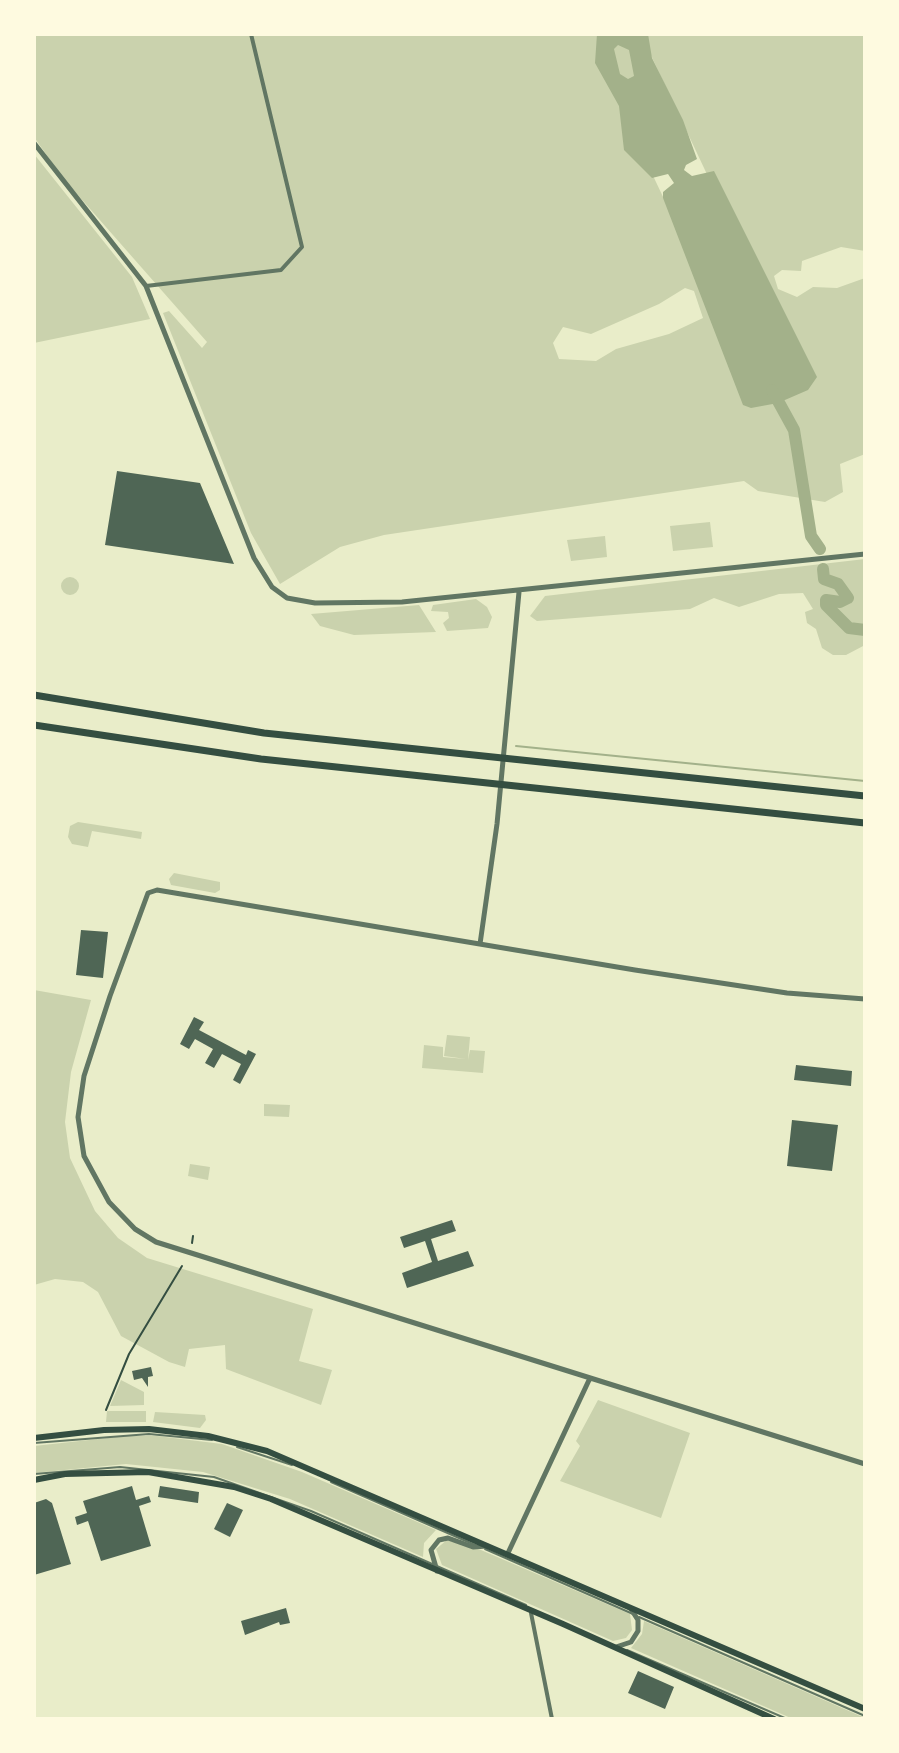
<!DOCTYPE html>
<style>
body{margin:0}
#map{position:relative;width:899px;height:1753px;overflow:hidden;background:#e9edc9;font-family:Mulish,sans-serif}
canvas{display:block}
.frame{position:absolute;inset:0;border:36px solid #fefae0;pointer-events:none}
</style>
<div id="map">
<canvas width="899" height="1753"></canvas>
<div class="frame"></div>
</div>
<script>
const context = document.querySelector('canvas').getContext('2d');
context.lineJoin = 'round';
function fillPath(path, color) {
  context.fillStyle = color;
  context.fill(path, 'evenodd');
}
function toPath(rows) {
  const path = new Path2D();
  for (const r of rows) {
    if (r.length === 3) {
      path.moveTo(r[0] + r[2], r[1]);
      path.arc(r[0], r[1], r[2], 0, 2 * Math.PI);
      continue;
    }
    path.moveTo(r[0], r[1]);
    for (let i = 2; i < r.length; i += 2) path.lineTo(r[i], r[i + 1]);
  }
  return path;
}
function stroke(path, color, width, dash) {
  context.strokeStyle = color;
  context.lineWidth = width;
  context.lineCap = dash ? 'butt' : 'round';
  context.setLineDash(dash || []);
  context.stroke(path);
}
fillPath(toPath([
 [34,34,598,34,621,108,673,218,728,356,807,387,641,34,865,34,865,251,841,247,802,261,801,271,782,270,774,276,778,289,797,297,813,287,837,288,865,278,865,454,840,464,843,492,825,502,758,491,744,481,384,535,340,547,280,584,251,533,163,313,169,311,202,348,207,342,62,177,34,137],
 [685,288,694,291,703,318,669,334,616,349,596,361,559,359,553,343,563,327,591,334,659,304],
 [613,41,633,45,637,77,625,82,617,75,610,47],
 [34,154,132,277,150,319,34,343],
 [710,522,713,547,673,551,670,526],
 [605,536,607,557,571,561,567,540],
 [865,559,865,645,846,655,833,655,822,648,816,629,807,623,805,612,813,609,803,593,779,594,739,607,714,598,690,609,537,621,530,616,545,596],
 [70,586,9],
 [476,599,487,607,492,617,488,628,447,631,443,623,449,618,448,612,431,611,433,605],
 [419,605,436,632,354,635,320,626,311,614],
 [78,822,142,832,141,839,92,831,88,847,72,844,68,837,70,826],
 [174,873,220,882,220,890,215,893,171,885,169,879],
 [34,990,91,1000,71,1072,65,1122,70,1158,95,1211,118,1238,147,1258,313,1309,299,1361,332,1370,321,1405,226,1369,225,1345,189,1349,185,1367,169,1362,121,1336,98,1292,83,1282,55,1279,34,1285],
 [447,1035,470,1037,468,1060,470,1050,485,1051,483,1073,422,1068,424,1045,443,1047,443,1057,466,1059,444,1056],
 [264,1104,290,1105,289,1117,264,1116],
 [190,1164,210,1167,208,1180,188,1176],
 [121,1380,144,1392,144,1405,110,1406],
 [598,1400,690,1433,661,1518,560,1481,580,1446,576,1441],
 [107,1411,146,1411,146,1422,106,1422],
 [155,1412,205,1415,206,1420,200,1428,153,1422],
 [126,1436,157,1436,222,1444,302,1472,436,1530,424,1543,423,1557,290,1499,203,1472,126,1464,34,1473,34,1446],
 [447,1540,481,1550,630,1614,632,1630,626,1638,613,1641,442,1565,436,1549],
 [644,1621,865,1718,865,1719,793,1719,631,1648,642,1634]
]), '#cad2ad');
fillPath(toPath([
 [597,34,648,34,652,58,683,120,697,159,686,165,684,170,692,176,714,171,817,377,808,390,778,403,751,408,743,405,663,198,663,192,674,183,668,174,652,178,624,150,619,106,595,63],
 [618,45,629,50,634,76,628,79,620,74,614,49]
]), '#a3b18a');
stroke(toPath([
 [516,746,865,781]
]), '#a3b18a', 2);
stroke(toPath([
 [772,390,794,430,811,536,820,549],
 [823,569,824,579,838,584,848,598,840,602,826,600,826,605,849,628,865,630]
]), '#a3b18a', 12);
fillPath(toPath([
 [117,471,200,483,234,564,105,545],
 [81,930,108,932,103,978,76,975],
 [194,1017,204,1022,199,1030,246,1055,248,1050,256,1054,240,1084,233,1080,241,1064,222,1054,214,1068,205,1063,213,1049,195,1039,189,1049,180,1044],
 [796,1065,852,1071,851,1086,794,1080],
 [792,1120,838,1125,832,1171,787,1166],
 [452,1220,456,1231,431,1239,438,1261,468,1251,474,1266,407,1288,402,1273,432,1262,425,1241,404,1248,400,1237],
 [151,1367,153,1376,148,1377,148,1387,142,1378,134,1380,132,1371],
 [132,1486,136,1500,149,1496,151,1502,139,1506,151,1546,101,1561,88,1521,77,1525,75,1517,87,1513,83,1501],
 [160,1486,199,1492,198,1503,158,1497],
 [46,1499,52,1503,71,1564,34,1575,34,1503],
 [227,1503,243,1510,230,1537,214,1529],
 [286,1608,290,1623,280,1625,279,1622,245,1635,241,1621],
 [638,1671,674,1687,665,1709,628,1693]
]), '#4f6655');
stroke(toPath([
 [192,1243,193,1236],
 [106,1410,129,1354,182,1266]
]), '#344e41', 2);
stroke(toPath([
 [34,1443,149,1434,212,1440],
 [237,1447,292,1465],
 [34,1474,120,1467,214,1477,311,1511,526,1605],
 [331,1482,475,1545],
 [485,1549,633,1614],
 [639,1617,865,1716],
 [627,1650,787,1719]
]), '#617663', 2);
stroke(toPath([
 [146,286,281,270,302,247,251,34],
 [531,1613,552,1719]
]), '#617663', 4);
stroke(toPath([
 [34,143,146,286,254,558,272,587,287,598,315,603,402,602,865,554],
 [480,944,497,824,519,592],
 [865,999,787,993,635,970,157,890,148,893,110,996,84,1076,78,1117,84,1156,109,1202,135,1229,156,1242,865,1464],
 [508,1553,590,1378],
 [437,1571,431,1550,439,1540,448,1538,473,1547,487,1546],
 [616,1647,631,1642,638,1631,638,1620,631,1609]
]), '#617663', 5);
stroke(toPath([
 [34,1438,104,1430,149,1429,208,1436,267,1451,865,1709],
 [34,1480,65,1474,148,1472,234,1487,271,1499,563,1624,774,1719]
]), '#344e41', 6);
stroke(toPath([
 [34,695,264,733,865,796],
 [34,725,261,759,865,823]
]), '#344e41', 7);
</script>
